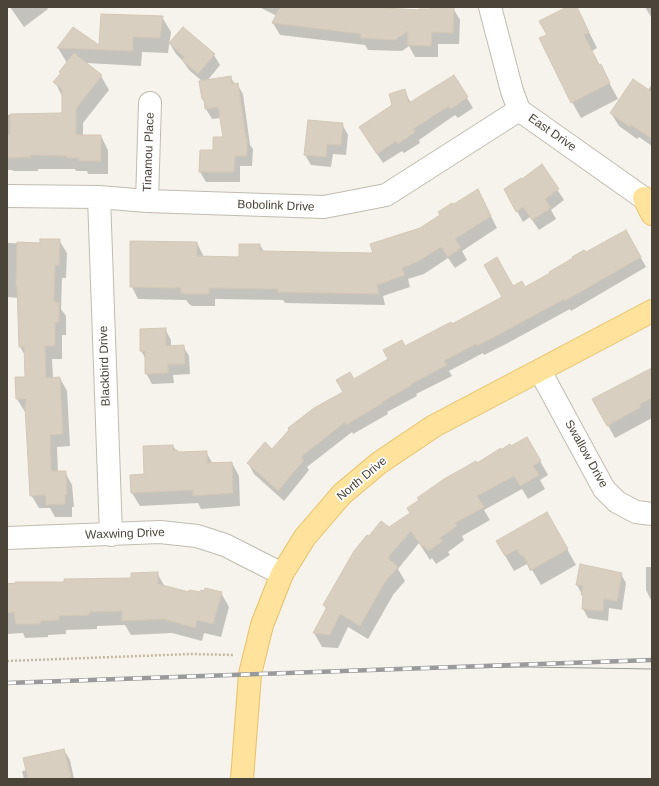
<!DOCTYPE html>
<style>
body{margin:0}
#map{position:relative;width:659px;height:786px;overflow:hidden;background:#f6f3ec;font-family:Arial,sans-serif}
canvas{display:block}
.frame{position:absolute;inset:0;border:8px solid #4b4439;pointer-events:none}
</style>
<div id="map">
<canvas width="659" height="786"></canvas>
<div class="frame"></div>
</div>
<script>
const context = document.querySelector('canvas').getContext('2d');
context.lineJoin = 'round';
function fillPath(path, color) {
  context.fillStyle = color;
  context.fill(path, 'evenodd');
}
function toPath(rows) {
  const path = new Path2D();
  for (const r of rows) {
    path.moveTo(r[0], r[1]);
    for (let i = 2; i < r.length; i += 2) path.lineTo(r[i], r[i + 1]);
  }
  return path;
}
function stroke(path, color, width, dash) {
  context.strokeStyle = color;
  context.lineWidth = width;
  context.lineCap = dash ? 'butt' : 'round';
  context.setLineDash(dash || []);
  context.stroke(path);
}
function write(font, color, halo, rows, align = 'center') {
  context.font = font + ' Arial,sans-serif';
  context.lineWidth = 3.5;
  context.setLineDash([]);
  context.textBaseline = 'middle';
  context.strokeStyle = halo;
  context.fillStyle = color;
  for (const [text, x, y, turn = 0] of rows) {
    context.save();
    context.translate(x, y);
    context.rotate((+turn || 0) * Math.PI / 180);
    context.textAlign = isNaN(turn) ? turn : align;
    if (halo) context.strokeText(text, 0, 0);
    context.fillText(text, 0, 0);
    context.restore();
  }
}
fillPath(toPath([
 [10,7,47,7,48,9,24,27],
 [259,7,384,7,386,10,420,11,453,8,460,20,459,44,438,44,438,57,415,57,409,46,402,51,368,50,365,45,280,35,273,23,277,16],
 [569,7,576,7,583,20,597,48,592,51,618,99,581,118,572,102,548,35],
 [645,7,652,7,652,18,651,17],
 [162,17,171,32,168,53,142,52,141,66,86,63,101,76,109,90,83,123,83,136,101,136,108,150,108,174,88,174,87,171,76,171,75,169,38,169,38,171,13,171,12,170,7,170,7,115,63,114,62,96,55,82,67,63,58,48,100,47],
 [183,28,214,55,220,65,207,81,230,77,235,84,237,84,243,94,250,145,253,149,252,166,240,166,240,182,206,182,200,172,201,151,213,151,224,138,221,118,212,119,206,109,203,99,200,82,202,81,189,70,182,60,176,54,170,44],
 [454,77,473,108,458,118,455,115,419,140,420,143,404,153,402,151,383,163,360,128,393,106,404,90,411,103],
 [652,84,652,146,639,137,637,139,619,126,611,113,648,90],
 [342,124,348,135,346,155,333,154,331,167,311,165,305,155],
 [542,166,564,200,551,210,556,219,539,230,530,217,523,222,505,190,521,181],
 [484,202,497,228,462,251,467,260,455,268,448,258,424,274,408,279,410,287,383,296,385,305,285,303,283,300,215,299,215,306,192,306,189,304,186,300,138,299,132,287,131,242,197,243,203,255,203,257,240,258,260,245,264,252,375,254,420,229,453,206],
 [626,231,646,267,571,311,570,309,506,344,484,355,483,353,449,371,452,376,416,394,417,396,387,412,388,414,353,434,352,432,307,467,309,470,284,501,254,474,248,463,273,450,344,392,354,380,390,360,405,347,452,326,503,297,513,287,525,288],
 [59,240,67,253,66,278,62,278,61,309,66,316,66,335,62,335,62,359,52,359,53,378,60,378,67,391,70,446,57,447,58,472,65,472,72,485,74,507,72,507,72,517,55,517,50,508,39,508,31,495,26,412,25,412,17,399,26,378,25,355,20,347,19,298,7,297,7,243,41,244],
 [165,329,171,340,171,347,183,346,189,356,190,374,173,375,174,383,152,384,146,373,146,359,141,351],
 [652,369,652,418,615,438,593,399],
 [527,438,548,475,540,480,545,489,528,499,522,489,484,510,490,520,462,536,464,540,448,552,450,555,436,564,432,558,430,560,419,543,398,569,405,581,393,595,368,639,348,627,338,648,322,647,314,633,327,610,324,605,369,537,389,529,476,464],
 [173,446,178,453,206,452,213,464,232,463,239,476,240,506,201,509,198,503,140,506,132,493,145,475],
 [547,514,576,565,541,585,532,570,530,571,527,564,514,571,497,542],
 [646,567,652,567,652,602,646,590],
 [157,573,165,587,190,594,221,593,229,607,221,637,204,633,202,641,172,633,131,635,125,625,97,626,97,629,66,630,66,634,48,635,48,637,25,638,23,633,7,634,7,583,65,583,132,579],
 [621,574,626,583,622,610,609,608,608,621,588,618,583,609,584,598,577,585],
 [64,750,70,760,74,779,24,779,22,771,27,770]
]), '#0003');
const building = toPath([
 [280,7,383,7,383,8,419,10,419,9,431,9,431,7,454,7,453,33,432,32,431,46,407,45,408,31,395,40,360,38,361,34,272,23,280,7],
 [567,7,577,7,589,32,584,35,599,65,601,64,610,83,571,103,539,38,547,35,539,21,567,7],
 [101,14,163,16,160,38,133,37,133,51,57,48,73,27,99,45,101,14],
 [183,27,215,54,198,74,182,60,184,57,169,43,183,27],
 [74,53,102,75,76,109,76,135,101,135,101,161,79,161,79,158,67,158,67,156,31,155,31,157,7,158,7,135,10,135,10,114,62,113,62,89,53,82,61,73,59,72,74,53],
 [454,75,468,97,451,109,449,106,413,129,415,132,398,144,396,141,377,154,359,127,392,105,389,94,405,89,409,103,454,75],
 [231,76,232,84,238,83,246,138,247,138,247,156,235,156,234,172,199,172,200,150,213,150,213,137,223,137,218,107,205,109,204,99,202,99,199,81,231,76],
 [633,79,652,92,652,139,631,125,630,127,610,113,633,79],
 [308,120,343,123,341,145,327,144,326,157,304,155,308,120],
 [542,164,559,189,545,199,551,208,532,220,523,207,516,212,504,189,521,178,522,179,542,164],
 [478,189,491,216,455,239,461,248,448,257,441,247,417,262,402,268,405,275,377,285,379,294,277,292,278,289,209,288,209,294,184,294,184,293,181,293,181,288,130,287,130,241,197,242,197,256,239,257,239,244,260,244,260,251,373,253,370,244,420,228,440,215,438,212,452,203,454,204,478,189],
 [626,230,641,257,565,301,564,299,500,334,477,346,476,344,444,361,447,365,411,384,412,385,382,402,383,403,346,425,345,422,301,457,304,460,278,491,247,463,265,442,272,449,289,430,288,428,314,408,343,392,336,380,350,372,354,379,388,359,383,350,402,340,405,346,451,322,452,324,502,297,484,265,497,257,513,286,522,281,525,287,550,273,549,272,573,258,572,257,584,250,586,252,626,230],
 [40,239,60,239,59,265,55,265,54,302,59,302,59,322,55,322,55,346,45,346,46,378,60,377,63,434,50,435,51,471,66,471,67,494,65,495,65,504,46,505,46,495,30,496,25,406,26,399,16,399,15,377,25,377,24,347,19,347,17,286,16,286,17,242,40,243,40,239],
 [166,328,166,346,184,345,185,364,168,364,168,373,145,374,145,351,140,351,140,329,166,328],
 [652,368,652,398,640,404,641,407,607,426,592,399,652,368],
 [527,437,541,461,533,466,539,475,520,486,514,476,477,496,484,507,455,523,457,526,440,538,443,541,428,551,424,546,422,547,411,531,389,556,389,559,398,567,385,582,360,626,340,614,330,635,313,633,327,607,323,605,354,551,367,535,369,536,381,521,389,527,410,513,407,508,419,500,417,498,444,479,476,461,477,463,501,448,501,450,510,444,511,446,527,437],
 [173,445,173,450,177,450,178,452,207,451,207,463,232,462,233,493,193,496,193,490,131,493,130,475,144,474,143,446,173,445],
 [547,512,568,549,531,570,523,555,521,556,517,549,505,556,496,541,547,512],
 [580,564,622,573,617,601,604,599,603,611,582,609,583,595,581,595,583,586,576,585,580,564],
 [158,572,158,584,189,592,189,590,200,592,201,590,204,591,205,588,222,592,213,624,197,620,195,628,164,619,122,621,122,611,89,612,89,615,59,616,59,620,40,621,40,624,16,624,14,612,7,613,7,584,15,584,15,582,64,582,64,579,131,578,131,573,158,572],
 [64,749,71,777,62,779,28,779,23,758,64,749]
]);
fillPath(building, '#d8cfc1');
stroke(building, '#d3c7b4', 1);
const minor = toPath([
 [490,7,512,91,519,110,652,204],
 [7,196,99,197,147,201,324,207,386,195,519,110],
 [99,197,111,535],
 [147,201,150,103],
 [540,371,604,489,617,502,636,512,652,514],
 [7,538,160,532,197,536,225,545,282,574]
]);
const major = toPath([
 [644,198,652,214],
 [242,779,250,674,262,625,282,574,305,537,342,494,379,463,434,426,652,311]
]);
stroke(minor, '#c2bbae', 24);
stroke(major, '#e6c16a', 24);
stroke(toPath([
 [7,661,192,654,234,655]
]), '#c4b79f', 2.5, [2, 2]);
stroke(minor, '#fff', 22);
stroke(major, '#ffe39c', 22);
stroke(toPath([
 [400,669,527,667,652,669]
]), '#9a9a9a', 1);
const rail = toPath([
 [7,683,652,660]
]);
stroke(rail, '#9a9a9a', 4.5);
stroke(rail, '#fff', 3, [9]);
write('12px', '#4b4439', '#fff', [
 ["East Drive",552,133,35],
 ["Tinamou Place",149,152,-88],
 ["Bobolink Drive",276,206,2],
 ["Blackbird Drive",105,366,-92],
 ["Swallow Drive",586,454,61],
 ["North Drive",362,479,-40],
 ["Waxwing Drive",125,534,-2]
]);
</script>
